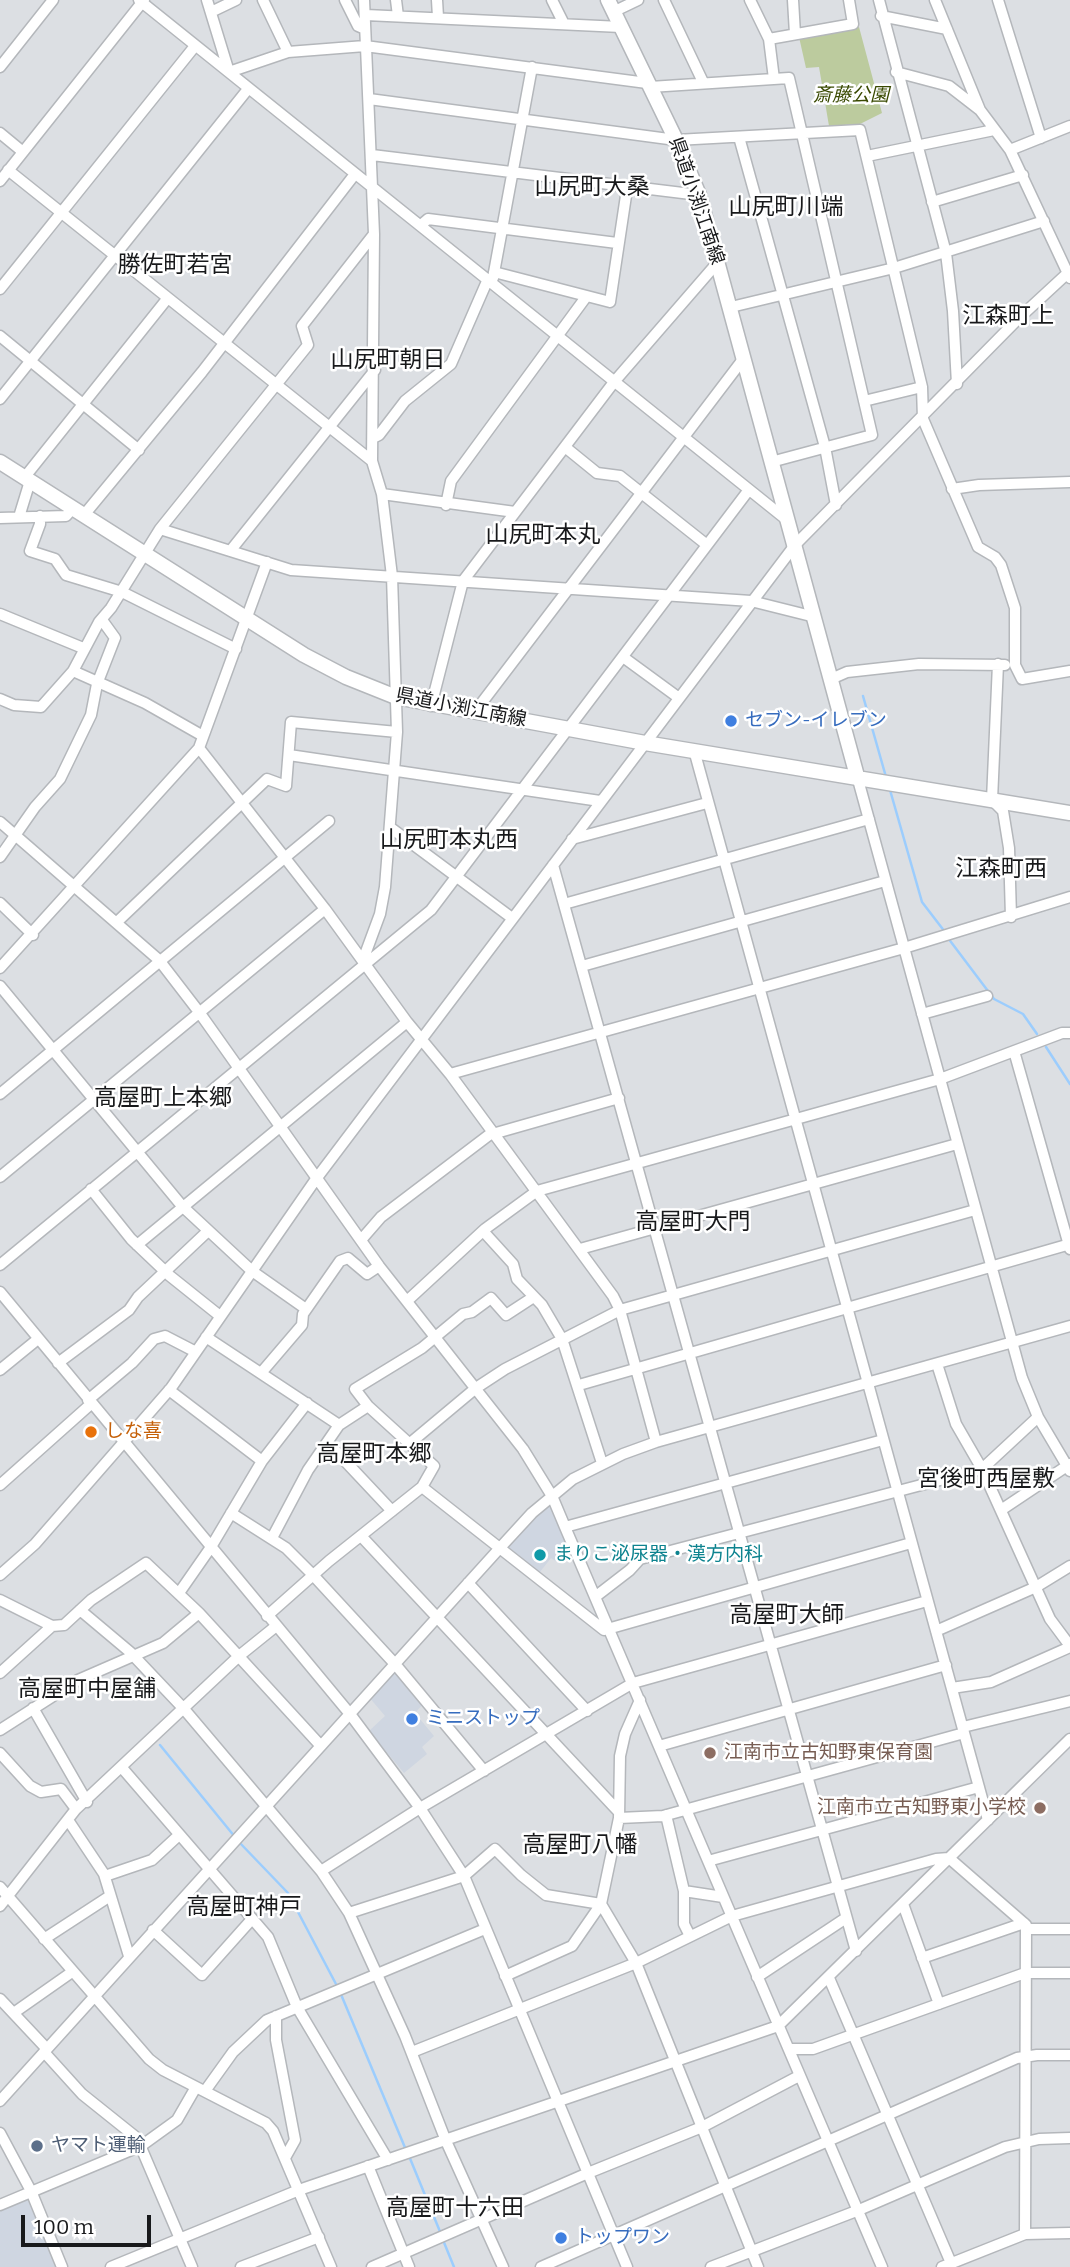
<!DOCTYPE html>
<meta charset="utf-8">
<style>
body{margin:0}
#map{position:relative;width:1070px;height:2267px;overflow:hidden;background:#dcdfe3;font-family:Bitter,serif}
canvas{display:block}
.scale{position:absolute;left:21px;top:2215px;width:130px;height:32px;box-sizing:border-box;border:4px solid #18191b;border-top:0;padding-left:9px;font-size:21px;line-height:24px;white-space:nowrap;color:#18191b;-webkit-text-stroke:5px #fff;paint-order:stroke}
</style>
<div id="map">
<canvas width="1070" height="2267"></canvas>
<div class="scale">100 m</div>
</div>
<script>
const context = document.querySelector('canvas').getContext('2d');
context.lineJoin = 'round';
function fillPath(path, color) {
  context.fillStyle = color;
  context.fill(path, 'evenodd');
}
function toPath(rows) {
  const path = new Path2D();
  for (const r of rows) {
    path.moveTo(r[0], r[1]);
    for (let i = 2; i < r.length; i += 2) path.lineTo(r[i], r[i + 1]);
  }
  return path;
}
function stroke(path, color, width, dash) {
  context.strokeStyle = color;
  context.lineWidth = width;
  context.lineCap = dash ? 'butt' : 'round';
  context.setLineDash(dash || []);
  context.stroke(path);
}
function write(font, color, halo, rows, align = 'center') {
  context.font = font + ' Bitter,"Noto Sans JP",serif';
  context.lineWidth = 5;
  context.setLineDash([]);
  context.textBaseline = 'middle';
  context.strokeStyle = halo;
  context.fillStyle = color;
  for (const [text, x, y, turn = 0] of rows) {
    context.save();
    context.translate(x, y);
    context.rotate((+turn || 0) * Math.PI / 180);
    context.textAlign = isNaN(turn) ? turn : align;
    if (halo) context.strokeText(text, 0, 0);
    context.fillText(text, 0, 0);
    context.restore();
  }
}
fillPath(toPath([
 [551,1499,574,1552,557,1562,551,1558,536,1577,501,1550],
 [394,1668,423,1704,415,1713,434,1736,422,1747,427,1754,404,1773,369,1731,385,1716,369,1697],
 [30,2193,60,2267,0,2267,0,2207]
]), '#cfd6e1');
fillPath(toPath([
 [859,27,882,113,860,124,829,126,819,67,806,68,799,37]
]), '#bccb9e');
stroke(toPath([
 [863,696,886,777],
 [890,790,922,902,945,932],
 [948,938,994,999,1023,1014,1037,1034],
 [1046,1047,1070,1084],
 [160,1745,235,1837],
 [239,1842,288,1893,337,1986],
 [340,1992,406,2150],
 [409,2156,441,2234],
 [443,2240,454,2267]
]), '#9ccdfd', 2.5);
const minor = toPath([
 [139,0,787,520],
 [207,0,229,72],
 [263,0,288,52],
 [345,0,358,26,365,29],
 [396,0,398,16],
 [437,0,438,17],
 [552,0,564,24],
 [664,0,703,82],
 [750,0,769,39,774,79],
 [793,0,795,34],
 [879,0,946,253,953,311,957,384],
 [935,0,980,110,1010,150,1070,278],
 [998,0,1041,138],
 [211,12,236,0],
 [613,12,638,0],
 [366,15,621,27],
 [881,16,947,29],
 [769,39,853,24,849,0],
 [0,67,53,0],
 [229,72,288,52,365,46,647,83],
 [896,72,949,86,980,110],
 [650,87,789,78,872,435,771,462],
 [369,99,676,140,860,130,922,387,923,419,978,547,995,557,1001,565,1015,608,1015,665,1022,679,1070,671],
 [0,133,23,152],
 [739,137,825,447,836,505],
 [1010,150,1070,126],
 [372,155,699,195],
 [867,156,994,130],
 [8,170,372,461],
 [0,181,144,0],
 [932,202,1023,175],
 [421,225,428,219,617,243],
 [494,272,610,302,627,189],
 [493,278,532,67],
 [0,289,195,46],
 [731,307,894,268,1044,221],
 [0,336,139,450],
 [0,399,248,89],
 [864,401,922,387],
 [373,438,379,435,405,401,451,364,488,279],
 [565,447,597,473,620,476,707,545],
 [24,478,167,299],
 [952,489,979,485,1070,482],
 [382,494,515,512],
 [446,505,451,481,586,297],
 [84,515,202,372,355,174],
 [40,516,40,524,30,551,55,559,66,575,122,592,236,649],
 [19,517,30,481],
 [0,518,66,516,73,508],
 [160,529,291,570,751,601,815,617],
 [231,550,375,370],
 [0,614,83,648],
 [623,657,679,698],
 [998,664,992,800,1003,811,1009,848,1011,917],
 [73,671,145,703,203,736],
 [831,679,847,672,919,664,1005,665],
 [0,699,14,705,41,707,73,671,99,622,111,608,160,529,308,345,302,326,374,234],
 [431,706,463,581,614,382,718,262],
 [474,713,744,358],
 [199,748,325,909,407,1022,450,1074,613,1296,620,1310,656,1442],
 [694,750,988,1820],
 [289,755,600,801],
 [857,776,1022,1378,1038,1417,1070,1471],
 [0,822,159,960,199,1012,379,1266,523,1449,552,1496,565,1527,882,2267],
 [391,828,512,918],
 [572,839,707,803],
 [0,857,35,807,60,779,91,715,97,684,115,638,102,620],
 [553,865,856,1951],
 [0,903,33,935],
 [564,904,869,819],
 [117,922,267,779,286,786,291,722,397,732],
 [363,960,380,914,385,887,397,732,392,576,382,494,372,461,374,234,364,0],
 [582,966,885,881],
 [0,968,199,748,267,562],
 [0,986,182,1206,252,1271,306,1309],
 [922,1014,987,996],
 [1014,1051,1070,1249],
 [450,1074,904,948,1070,897],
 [0,1094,329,821],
 [0,1177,325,909],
 [91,1189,131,1239,170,1276,220,1316],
 [483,1231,513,1264,517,1279,542,1305,562,1339,602,1463],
 [361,1240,381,1217,489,1135,619,1098],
 [137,1245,407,1022],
 [580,1249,957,1144],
 [0,1265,431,910,748,491],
 [0,1292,350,1714,420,1808,464,1876,627,2267],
 [407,1301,485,1229,537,1191,940,1079,1062,1033,1070,1033],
 [206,1337,339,1425],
 [58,1363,129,1310,138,1297,208,1231],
 [937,1364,956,1424,982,1469,1050,1619,1070,1646],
 [0,1370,38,1339],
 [261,1373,302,1325,303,1314,340,1261,348,1258,367,1274,379,1266],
 [579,1385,1070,1244],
 [169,1390,262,1461],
 [88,1400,132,1363,154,1339,165,1336,196,1352],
 [329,1444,392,1511],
 [409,1444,476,1388,505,1369,620,1310,975,1210],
 [0,1485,92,1403],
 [422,1487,434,1466,368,1406,355,1389,422,1348,463,1314,472,1312,491,1298,506,1315,532,1298],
 [1001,1510,1070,1464],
 [231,1513,286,1548,313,1575,395,1664,484,1771],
 [565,1527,883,1440],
 [361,1536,618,1811],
 [272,1538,308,1470,339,1425,368,1406],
 [0,1575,35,1544,171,1388,316,1179,795,545,1018,319,1070,271],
 [468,1583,587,1711],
 [179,1593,211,1547,262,1461,307,1403],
 [595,1597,630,1570,640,1559,982,1469,1038,1417],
 [0,1600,52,1626],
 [80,1610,130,1652,184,1709,321,1871,349,1913,405,2036,446,2141,503,2267],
 [267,1616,329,1561,422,1487,604,1630,911,1543],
 [936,1631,1036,1587,1070,1566],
 [0,1673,52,1626,64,1625,91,1600,146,1563,199,1613,320,1745],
 [952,1688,991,1682,1070,1647],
 [33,1708,87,1802],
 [963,1727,1070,1701],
 [0,1730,78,1680,163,1643,199,1613],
 [659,1746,946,1665],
 [0,1753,30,1786,41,1792,61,1789,76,1809],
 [123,1769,268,1937,297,2007,388,2160],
 [666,1815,684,1891,684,1924,690,1936],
 [619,1818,663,1816,964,1733],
 [68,1820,104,1874,129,1956],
 [708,1861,979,1787],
 [321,1871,420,1808,633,1683,927,1601],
 [105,1876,152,1860,179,1835],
 [0,1887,149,2059,163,2070,266,2123,273,2131,331,2267],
 [684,1891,723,1897],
 [903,1904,939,2004],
 [0,1906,76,1809,239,1656,275,1627],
 [349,1913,464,1876,495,1849,521,1875,546,1895,601,1904,636,1963,758,2267],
 [1026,1929,1070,1929],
 [153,1930,202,1975,252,1919],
 [44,1939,110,1896],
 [922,1958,1024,1923],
 [505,1976,572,1946,601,1904,619,1818,620,1756,625,1734,640,1700],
 [757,1977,846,1918],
 [829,1978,951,2263],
 [0,1999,47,2049],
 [15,2012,72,1972],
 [276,2016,276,2040,295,2140,286,2156],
 [789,2049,813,2049,1025,1973,1070,1973],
 [44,2052,82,2094,137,2138,192,2267],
 [412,2052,636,1963,732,1916,936,1859,949,1858,1026,1925,1025,2234],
 [205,2091,233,2052,267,2020,485,1929],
 [0,2101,498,1550,532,1513,573,1479,623,1454,656,1442,1070,1326],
 [0,2133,31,2191,62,2267],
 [368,2166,409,2267],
 [0,2205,141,2146,177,2120,196,2087],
 [111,2267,299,2190,778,2026,1070,1739],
 [241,2267,319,2237],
 [372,2267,588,2173,702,2127,799,2076],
 [541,2267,1017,2058,1037,2055,1070,2055],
 [711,2267,859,2210,1005,2147,1039,2139,1070,2138],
 [942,2267,1025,2234,1070,2233]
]);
const major = toPath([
 [608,0,676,140,699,195,857,776],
 [0,462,304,655,346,677,396,697,645,743,1070,813]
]);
stroke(minor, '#b4b7bb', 13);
stroke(major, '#b4b7bb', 17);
stroke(minor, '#fff', 10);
stroke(major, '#fff', 14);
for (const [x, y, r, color] of [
 [731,721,7,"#3f7fe0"],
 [91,1432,7,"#e8710a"],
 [540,1555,7,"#0f9aa8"],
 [412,1719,7,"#3f7fe0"],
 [710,1753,7,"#8d6e63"],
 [1040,1808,7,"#8d6e63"],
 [37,2146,7,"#5c6f8a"],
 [561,2238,7,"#3f7fe0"]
]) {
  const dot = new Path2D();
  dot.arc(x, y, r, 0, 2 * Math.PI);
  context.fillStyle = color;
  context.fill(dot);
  stroke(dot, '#fff', 2.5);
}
write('italic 19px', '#394901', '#fff', [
 ["斎藤公園",851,96]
]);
write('19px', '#18191b', '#fff', [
 ["県道小渕江南線",696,201,71],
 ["県道小渕江南線",461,708,11]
]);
write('19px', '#366cbe', '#fff', [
 ["セブン-イレブン",745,721],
 ["ミニストップ",426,1719],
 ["トップワン",575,2238]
], 'left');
write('19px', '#c56008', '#fff', [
 ["しな喜",105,1432]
], 'left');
write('19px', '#0d838f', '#fff', [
 ["まりこ泌尿器・漢方内科",554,1555]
], 'left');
write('19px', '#785e54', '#fff', [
 ["江南市立古知野東保育園",724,1753],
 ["江南市立古知野東小学校",1026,1808,"right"]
], 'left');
write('19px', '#4e5e75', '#fff', [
 ["ヤマト運輸",51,2146]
], 'left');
write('23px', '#18191b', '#fff', [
 ["山尻町大桑",592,188],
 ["山尻町川端",786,208],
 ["勝佐町若宮",175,266],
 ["江森町上",1008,317],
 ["山尻町朝日",388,361],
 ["山尻町本丸",543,536],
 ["山尻町本丸西",449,841],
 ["江森町西",1001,870],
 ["高屋町上本郷",163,1099],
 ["高屋町大門",693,1223],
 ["高屋町本郷",374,1455],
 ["宮後町西屋敷",986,1480],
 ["高屋町大師",787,1616],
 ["高屋町中屋舗",87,1690],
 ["高屋町八幡",580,1846],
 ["高屋町神戸",244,1908],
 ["高屋町十六田",455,2209]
]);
</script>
